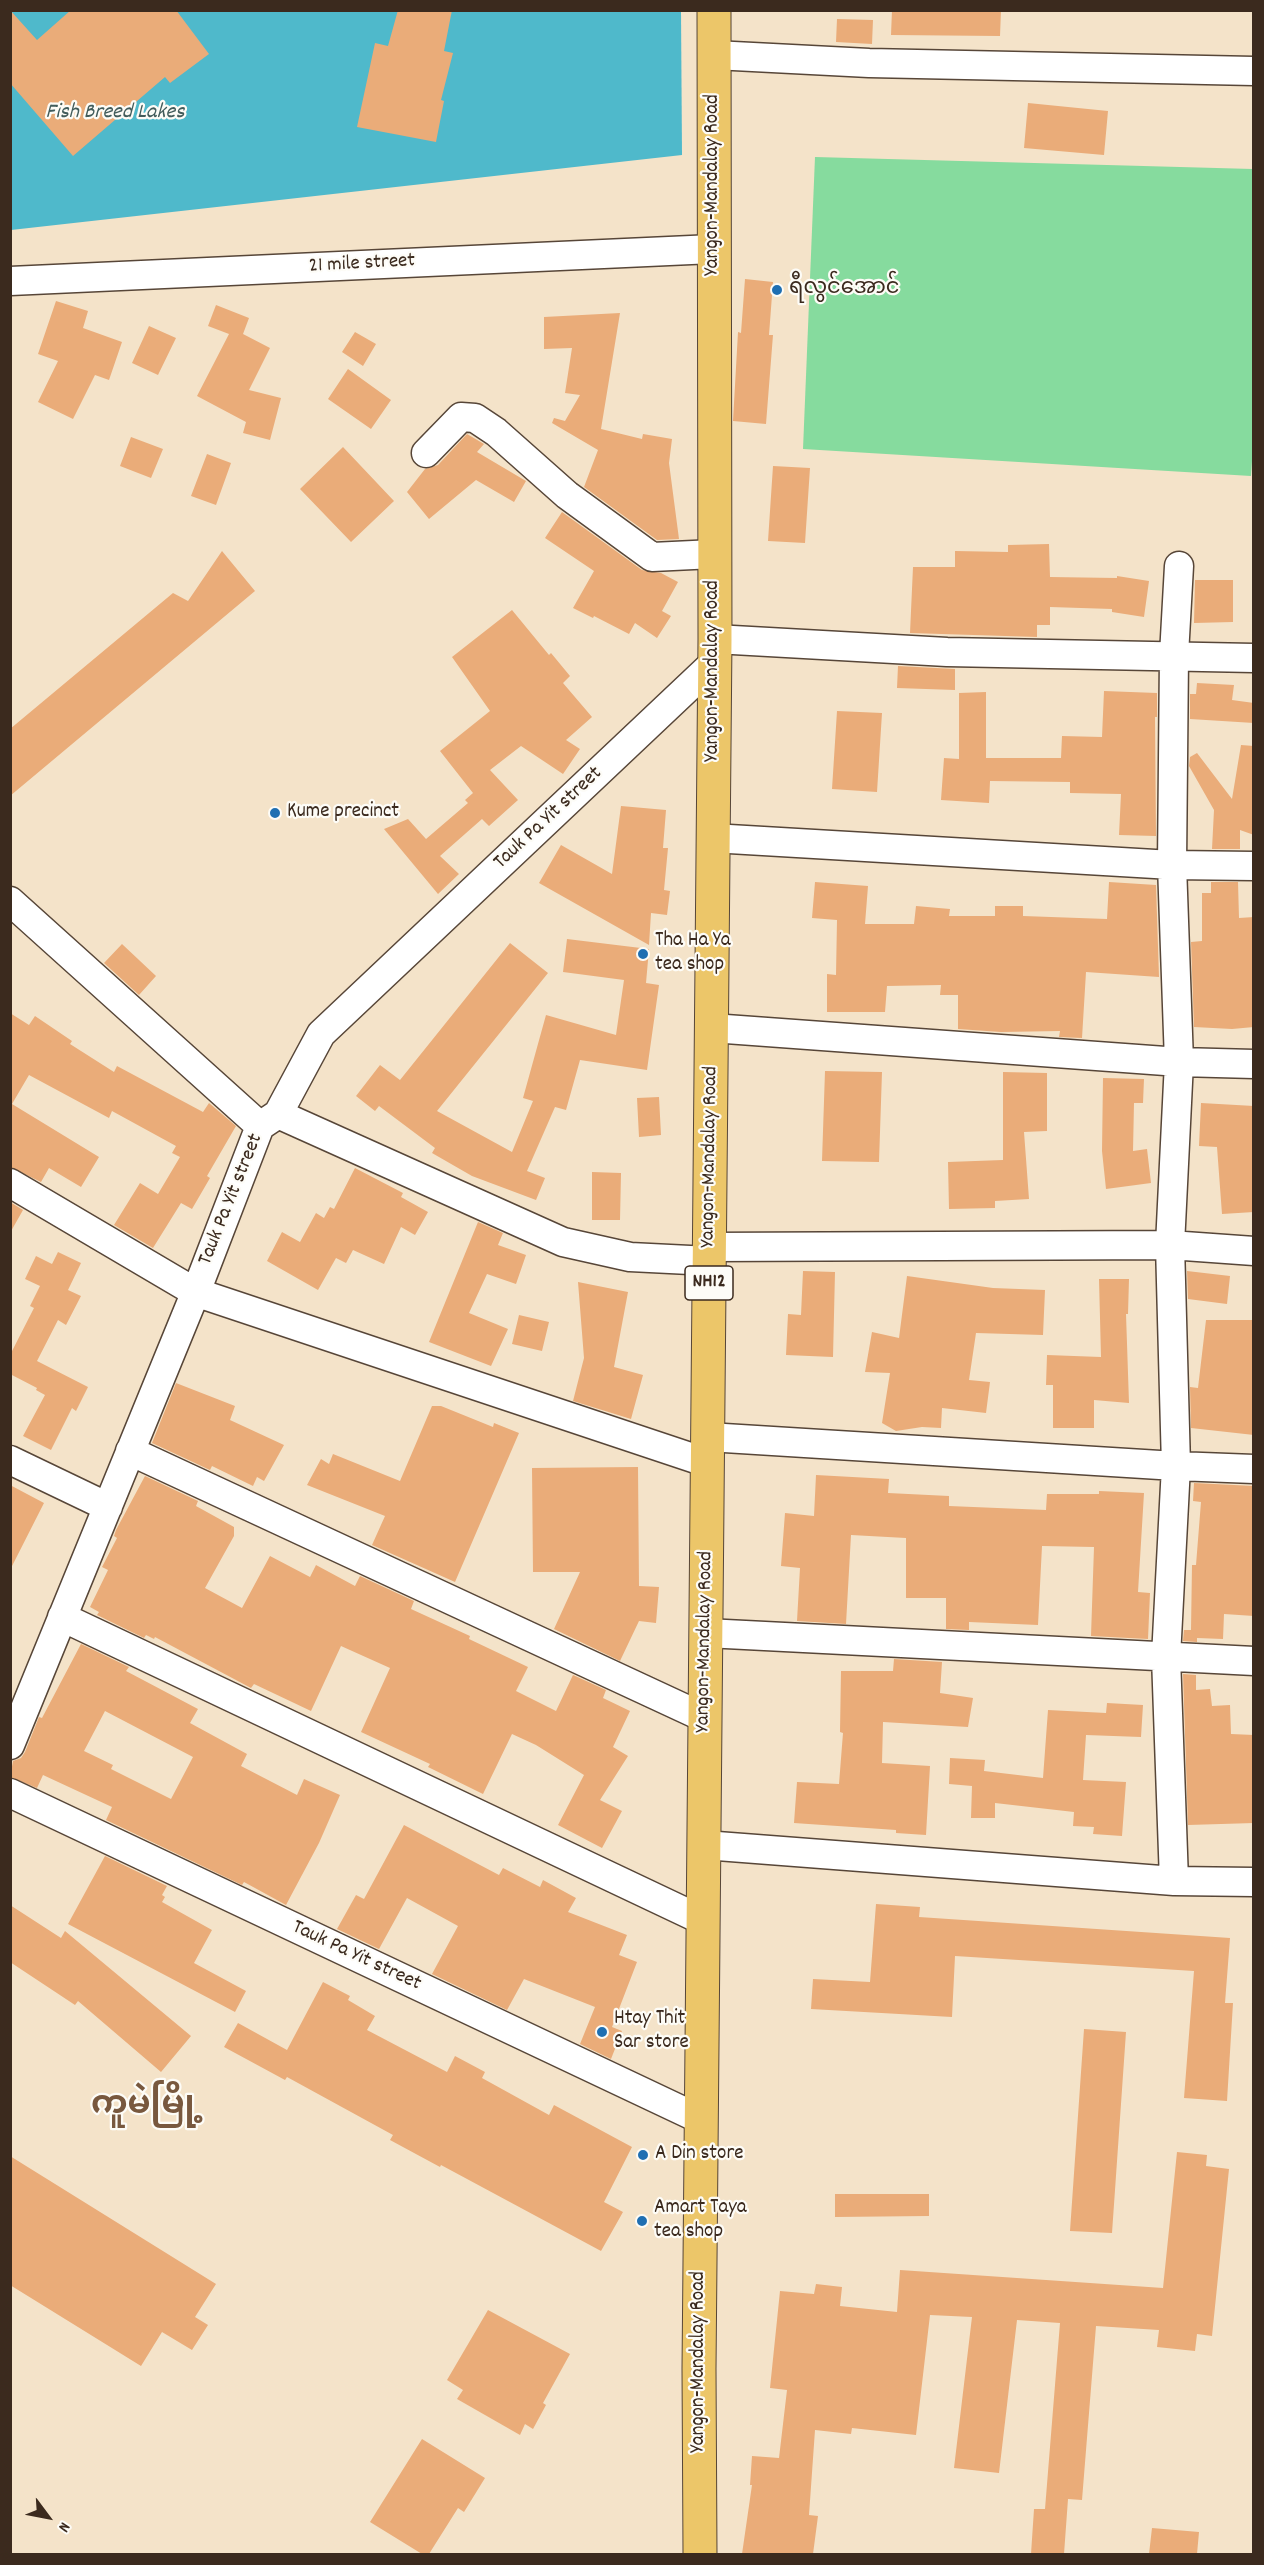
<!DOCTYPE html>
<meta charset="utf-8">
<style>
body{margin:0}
#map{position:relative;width:1264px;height:2565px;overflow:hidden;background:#f4e3c9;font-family:Dekko,sans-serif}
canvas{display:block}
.frame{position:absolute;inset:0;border:12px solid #3b2a1e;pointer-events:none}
.north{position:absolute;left:18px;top:2487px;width:60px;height:60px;-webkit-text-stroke:4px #fdfcf7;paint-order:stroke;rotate:122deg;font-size:16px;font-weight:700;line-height:24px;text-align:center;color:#3b2a1e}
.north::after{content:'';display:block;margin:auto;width:21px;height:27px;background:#3b2a1e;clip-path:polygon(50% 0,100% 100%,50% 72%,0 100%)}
</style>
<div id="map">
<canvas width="1264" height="2565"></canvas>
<div class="frame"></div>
<div class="north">N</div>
</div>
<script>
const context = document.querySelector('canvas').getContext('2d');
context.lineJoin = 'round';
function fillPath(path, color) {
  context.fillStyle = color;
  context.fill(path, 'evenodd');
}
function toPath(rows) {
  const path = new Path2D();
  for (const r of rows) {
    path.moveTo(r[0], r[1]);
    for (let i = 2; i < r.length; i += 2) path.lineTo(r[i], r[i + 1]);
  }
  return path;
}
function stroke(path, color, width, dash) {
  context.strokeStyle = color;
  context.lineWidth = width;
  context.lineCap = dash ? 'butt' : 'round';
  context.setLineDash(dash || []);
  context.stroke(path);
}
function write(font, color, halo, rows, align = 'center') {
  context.font = font + ' Dekko,"Noto Sans Myanmar",sans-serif';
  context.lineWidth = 4.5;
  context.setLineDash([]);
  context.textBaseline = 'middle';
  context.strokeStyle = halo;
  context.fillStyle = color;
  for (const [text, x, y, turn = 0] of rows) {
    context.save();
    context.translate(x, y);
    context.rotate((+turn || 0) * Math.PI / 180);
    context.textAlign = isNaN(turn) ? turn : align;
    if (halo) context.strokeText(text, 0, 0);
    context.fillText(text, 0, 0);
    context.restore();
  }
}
fillPath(toPath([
 [815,157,1253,169,1254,432,1251,476,803,449]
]), '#86db9e');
fillPath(toPath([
 [10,11,681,11,682,155,11,230]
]), '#4fb9cb');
fillPath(toPath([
 [10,10,37,40,71,10,176,10,209,54,170,83,165,77,73,156,10,83],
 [398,10,452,10,444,51,453,53,441,100,444,101,436,142,357,127,375,43,388,46],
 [892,10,1001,10,1000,36,891,35],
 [837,19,873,20,872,44,836,42],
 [1028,103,1108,111,1104,155,1024,148],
 [745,279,773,282,769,335,773,335,766,424,733,421,738,332,741,333],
 [56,301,88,311,83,328,122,342,109,380,95,375,73,419,38,402,58,361,38,354],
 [216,305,249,318,243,334,270,348,249,390,281,398,270,440,243,433,246,422,197,396,229,334,208,326],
 [620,313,601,429,642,439,643,434,672,439,669,463,679,539,657,540,584,487,598,450,552,423,554,418,565,421,580,395,565,393,572,348,544,349,544,317],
 [149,326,176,338,158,375,132,363],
 [355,332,376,344,363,366,342,352],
 [348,369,391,400,371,429,328,399],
 [467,434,484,444,477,452,526,481,514,502,476,480,429,519,407,492,425,469,438,465],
 [131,437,163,449,151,478,120,466],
 [343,447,394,501,351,542,300,489],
 [207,454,231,463,216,505,191,496],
 [773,466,810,468,805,543,768,541],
 [562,512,642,570,661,573,678,582,662,611,671,616,657,638,635,623,629,634,594,616,593,618,573,608,594,571,545,538],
 [1049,544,1050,577,1117,578,1117,576,1149,581,1144,617,1112,612,1112,609,1050,607,1050,625,1037,625,1037,637,910,633,913,567,955,567,955,551,1008,552,1008,545],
 [222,551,255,591,10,796,10,729,173,593,188,601],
 [1195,580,1233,580,1233,622,1194,623],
 [512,610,549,655,551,653,570,676,563,683,592,717,566,740,580,749,563,774,521,746,490,770,518,800,489,826,482,819,440,856,459,874,438,894,384,829,408,819,426,839,468,803,465,800,473,793,440,751,490,711,452,657],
 [898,666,955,669,955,690,897,688],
 [1197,683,1234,685,1232,700,1254,703,1254,723,1190,719,1190,694,1196,694],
 [1104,691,1157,693,1157,717,1155,717,1156,836,1119,835,1121,794,1070,793,1070,782,990,781,989,803,941,800,944,758,959,759,959,693,986,692,986,758,1061,758,1062,736,1102,737],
 [837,711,882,713,877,792,832,789],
 [1241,745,1254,746,1254,835,1240,830,1240,849,1212,849,1214,810,1189,766,1190,757,1197,753,1232,799],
 [621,806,666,810,663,848,668,848,664,890,670,891,667,915,651,913,649,945,539,883,561,845,612,874],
 [815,882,868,886,865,924,914,924,916,906,950,909,949,916,995,916,995,906,1023,906,1023,916,1107,919,1109,882,1156,885,1159,977,1086,972,1082,1038,1059,1037,1060,1031,1001,1032,958,1029,958,995,940,995,941,985,887,986,885,1012,827,1012,827,974,836,975,837,920,812,918],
 [1211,882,1238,882,1239,918,1254,917,1254,1027,1232,1029,1194,1027,1191,942,1202,941,1202,893,1211,893],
 [567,939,649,949,646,983,659,985,647,1070,580,1060,566,1110,555,1107,527,1171,545,1178,536,1200,472,1176,432,1153,435,1148,379,1106,375,1111,356,1096,380,1065,400,1080,510,943,548,973,437,1111,512,1152,533,1101,523,1098,546,1015,616,1035,624,980,563,972],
 [122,944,156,976,139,995,104,963],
 [10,1013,29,1025,35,1016,72,1041,70,1044,114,1072,117,1066,203,1112,209,1103,236,1126,207,1176,210,1178,192,1209,181,1203,153,1248,114,1225,140,1183,158,1194,180,1157,172,1153,176,1146,112,1111,109,1118,29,1075,12,1104,99,1157,81,1187,49,1168,41,1182,10,1167],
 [825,1071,882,1072,879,1162,822,1161],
 [1003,1072,1047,1073,1047,1131,1024,1132,1029,1199,995,1201,995,1208,949,1209,948,1162,1003,1160],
 [1103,1078,1144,1079,1143,1103,1134,1103,1133,1151,1147,1149,1151,1183,1106,1189,1102,1151],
 [659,1097,661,1135,639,1137,637,1098],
 [1201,1103,1254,1106,1254,1212,1222,1214,1217,1147,1199,1146],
 [355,1168,403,1193,401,1197,428,1212,415,1235,401,1227,384,1264,353,1250,346,1263,336,1258,318,1290,267,1261,282,1232,300,1242,316,1213,324,1218,330,1207,334,1209],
 [592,1172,621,1173,620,1220,592,1220],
 [10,1202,23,1210,10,1233],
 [478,1222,503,1233,498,1245,526,1255,516,1284,487,1274,469,1313,508,1329,491,1366,429,1342],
 [58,1252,81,1263,68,1290,81,1296,66,1325,58,1320,37,1361,88,1387,76,1411,72,1408,51,1450,23,1436,45,1395,36,1390,37,1388,10,1374,10,1355,34,1308,30,1306,40,1286,25,1279,36,1256,52,1264],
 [803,1271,835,1272,833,1357,786,1355,788,1314,801,1315],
 [1187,1271,1230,1276,1227,1304,1188,1299],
 [907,1276,993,1288,1045,1290,1043,1335,976,1333,969,1380,990,1382,986,1413,942,1408,941,1428,922,1427,896,1431,882,1423,890,1373,865,1372,872,1332,899,1338],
 [1099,1279,1129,1279,1128,1314,1126,1314,1129,1403,1094,1400,1094,1428,1053,1428,1053,1385,1046,1385,1047,1355,1101,1357],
 [578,1282,628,1292,614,1367,643,1375,631,1419,573,1401,584,1358],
 [519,1315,549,1322,542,1351,512,1344],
 [1206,1320,1254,1320,1254,1435,1191,1428,1190,1387,1198,1388],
 [176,1383,235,1406,230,1420,284,1445,264,1481,257,1477,253,1486,212,1466,210,1470,152,1443],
 [432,1406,441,1406,493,1427,494,1423,519,1433,455,1582,372,1545,385,1516,307,1485,321,1459,329,1464,333,1454,400,1481],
 [638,1467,639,1586,659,1587,656,1623,639,1621,620,1661,554,1629,580,1572,533,1572,532,1468],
 [816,1475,889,1479,888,1493,949,1496,949,1506,1046,1510,1047,1494,1099,1494,1099,1491,1144,1493,1138,1592,1150,1593,1148,1639,1091,1636,1094,1547,1042,1546,1038,1625,969,1622,969,1630,946,1629,946,1598,906,1598,906,1538,851,1535,846,1624,797,1621,800,1568,781,1566,785,1513,814,1516],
 [145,1476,198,1501,196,1506,234,1527,234,1536,205,1588,242,1608,270,1556,310,1577,316,1565,355,1586,360,1576,414,1601,411,1609,470,1636,469,1639,528,1667,516,1691,556,1711,573,1675,606,1690,603,1698,630,1711,613,1747,628,1756,600,1800,622,1811,602,1848,558,1825,584,1775,536,1745,512,1734,483,1794,428,1767,430,1764,361,1732,390,1668,341,1646,311,1711,254,1684,251,1688,155,1637,154,1639,146,1635,144,1638,97,1615,99,1612,90,1607,108,1570,102,1567,117,1538,114,1536,116,1530],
 [1194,1483,1254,1486,1254,1616,1224,1614,1223,1639,1197,1638,1197,1642,1183,1641,1184,1630,1191,1630,1192,1565,1196,1565,1201,1502,1193,1501],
 [10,1485,44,1503,10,1570],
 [81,1644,129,1667,126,1671,198,1709,190,1723,247,1754,241,1766,297,1795,304,1779,340,1795,319,1843,286,1905,244,1882,242,1885,106,1820,112,1807,43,1775,37,1788,10,1777,13,1761,21,1758,25,1752,39,1717,42,1718],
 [105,1711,193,1757,171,1799,111,1769,113,1765,84,1751],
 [894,1659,942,1662,940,1693,973,1698,968,1727,883,1722,882,1763,930,1766,926,1835,896,1833,896,1830,794,1823,797,1782,839,1784,843,1733,840,1732,841,1671,893,1671],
 [1183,1674,1196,1675,1196,1690,1210,1689,1212,1706,1230,1705,1231,1734,1254,1735,1254,1823,1188,1825],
 [1107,1703,1143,1705,1141,1737,1086,1735,1083,1780,1126,1782,1122,1836,1093,1834,1094,1827,1073,1826,1074,1812,995,1803,995,1818,971,1818,972,1786,949,1784,950,1758,985,1760,984,1771,1043,1778,1048,1710,1106,1713],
 [404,1825,499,1875,503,1868,540,1887,543,1880,576,1898,568,1912,627,1935,619,1955,637,1962,612,2027,622,2031,611,2059,580,2044,595,2007,524,1979,507,2010,432,1974,458,1926,407,1898,379,1949,337,1929,356,1895,364,1899],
 [105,1856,167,1886,162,1895,165,1897,162,1902,212,1930,194,1963,246,1991,235,2012,68,1924],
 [876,1904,920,1907,919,1917,1230,1938,1225,2003,1233,2003,1227,2101,1184,2098,1194,1971,955,1956,952,2017,811,2009,813,1979,870,1982],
 [10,1905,61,1938,65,1931,191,2036,161,2072,78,2001,75,2005,10,1962],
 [323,1982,350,1996,348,2000,375,2016,367,2030,447,2072,455,2056,485,2072,482,2078,549,2115,554,2105,632,2147,604,2202,623,2212,601,2251,441,2165,440,2167,390,2140,393,2135,287,2077,285,2080,224,2047,238,2023,287,2050],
 [1084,2029,1126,2032,1112,2233,1070,2231],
 [1177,2152,1207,2155,1206,2166,1229,2169,1212,2336,1197,2334,1195,2351,1157,2347,1159,2330,1096,2326,1082,2500,1068,2499,1064,2554,1031,2554,1034,2509,1045,2509,1060,2323,1017,2320,999,2473,954,2468,972,2317,930,2315,916,2435,852,2428,851,2434,815,2430,809,2515,818,2516,813,2554,742,2554,752,2485,750,2485,752,2456,779,2458,787,2390,770,2388,780,2291,814,2294,816,2284,842,2287,840,2306,897,2312,900,2270,1163,2288],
 [10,2156,216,2284,195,2317,208,2325,192,2350,162,2332,141,2366,10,2285],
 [835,2194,929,2194,929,2216,835,2217],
 [488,2310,570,2354,543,2403,546,2405,533,2429,525,2424,520,2435,457,2399,463,2390,447,2380],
 [422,2439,485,2478,464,2512,458,2508,429,2554,422,2554,370,2522],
 [1152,2528,1199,2532,1197,2554,1149,2554]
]), '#eaac79');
const minor = toPath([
 [714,55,869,63,1254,71],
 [10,281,713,249],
 [426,453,461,417,475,418,496,432,567,495,652,557,714,554],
 [715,639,947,652,1254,658],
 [712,838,1172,865,1254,866],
 [10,901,260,1126],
 [712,1028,1179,1062,1254,1064],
 [278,1114,563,1242,630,1257,710,1261],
 [10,1183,195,1292,708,1463],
 [710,1247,1170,1245,1254,1251],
 [708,1437,1176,1466,1254,1469],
 [130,1451,705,1718],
 [10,1460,108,1507],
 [62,1617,704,1921],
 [706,1633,1254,1661],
 [10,1745,201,1279,260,1126,278,1114,321,1034,715,662],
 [10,1793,702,2120],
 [704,1845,1174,1881,1254,1882],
 [1174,1881,1166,1657,1176,1466,1170,1245,1179,1062,1172,865,1174,655,1179,566]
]);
const highway = toPath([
 [700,2554,699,2368,715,639,714,10]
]);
stroke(minor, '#574638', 31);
stroke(highway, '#574638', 35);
stroke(minor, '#fff', 28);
stroke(highway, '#ecc669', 33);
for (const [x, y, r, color] of [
 [777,290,6,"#1f6fb2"],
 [275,813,6,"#1f6fb2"],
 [643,954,6,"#1f6fb2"],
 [602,2032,6,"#1f6fb2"],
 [643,2155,6,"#1f6fb2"],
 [642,2221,6,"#1f6fb2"]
]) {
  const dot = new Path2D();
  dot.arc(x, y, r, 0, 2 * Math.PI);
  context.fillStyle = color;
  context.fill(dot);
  stroke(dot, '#fdfcf7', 2);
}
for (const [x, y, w] of [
 [709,1283,48]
]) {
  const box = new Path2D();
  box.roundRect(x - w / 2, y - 17, w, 34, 4.5);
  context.fillStyle = '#fdfcf7';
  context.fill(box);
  stroke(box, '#3b2a1e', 1.5);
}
write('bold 20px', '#3b2a1e', null, [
 ["NH12",709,1283]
]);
write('21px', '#3b2a1e', '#fdfcf7', [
 ["Yangon-Mandalay Road",714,185,-90],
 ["21 mile street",362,265,-3],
 ["Yangon-Mandalay Road",714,671,-90],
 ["Tauk Pa Yit street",549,819,-43],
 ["Yangon-Mandalay Road",711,1157,-89],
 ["Tauk Pa Yit street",232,1200,-68],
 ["Yangon-Mandalay Road",706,1642,-89],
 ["Tauk Pa Yit street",356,1957,25],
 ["Yangon-Mandalay Road",700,2362,-90]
]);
write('21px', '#3b2a1e', '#fdfcf7', [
 ["ရီလွင်အောင်",789,290],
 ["Kume precinct",287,813],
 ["Tha Ha Ya",655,942],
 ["tea shop",655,966],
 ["Htay Thit",614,2020],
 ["Sar store",614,2044],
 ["A Din store",655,2155],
 ["Amart Taya",654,2209],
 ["tea shop",654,2233]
], 'left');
write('italic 22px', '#425c5b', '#fdfcf7', [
 ["Fish Breed Lakes",115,114]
]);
write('bold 33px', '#78583e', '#fdfcf7', [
 ["ကူမဲမြို့",147,2108]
]);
</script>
